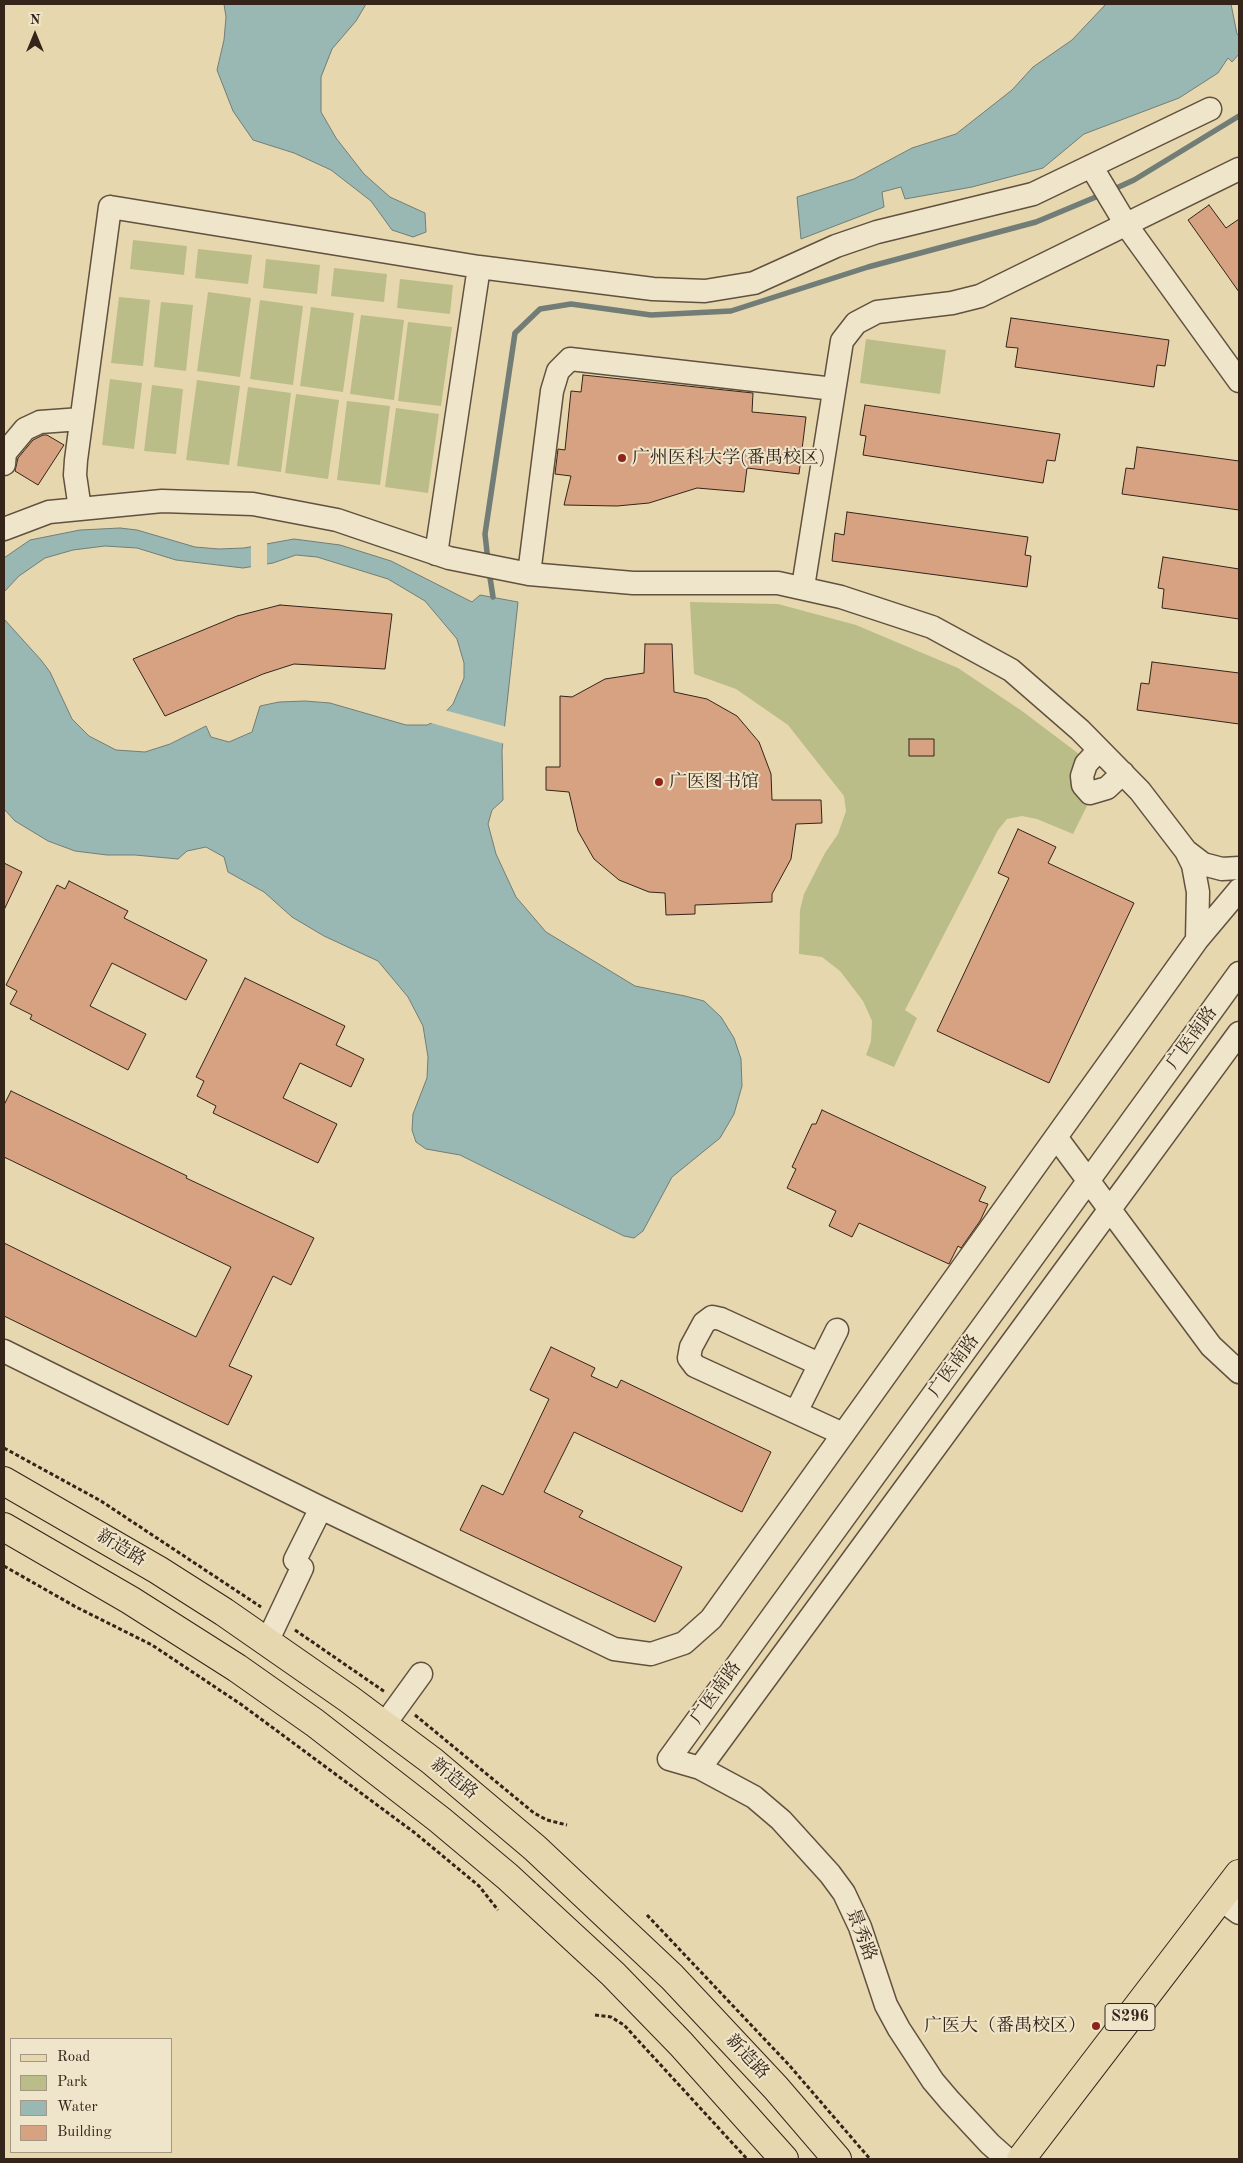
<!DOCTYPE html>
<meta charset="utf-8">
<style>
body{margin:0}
#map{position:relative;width:1243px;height:2163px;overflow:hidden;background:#e7d7ae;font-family:"Old Standard TT",serif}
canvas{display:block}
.frame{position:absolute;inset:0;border:5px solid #34241a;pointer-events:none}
.legend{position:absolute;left:10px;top:2038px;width:162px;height:115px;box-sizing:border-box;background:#efe5ca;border:1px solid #a49884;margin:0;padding:6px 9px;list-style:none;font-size:15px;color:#34241a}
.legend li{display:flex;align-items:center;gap:10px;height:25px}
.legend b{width:25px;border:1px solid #a49884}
.north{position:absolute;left:10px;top:10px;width:50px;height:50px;-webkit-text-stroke:4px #efe5ca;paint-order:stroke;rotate:0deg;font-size:14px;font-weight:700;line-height:20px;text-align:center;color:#34241a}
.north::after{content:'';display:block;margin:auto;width:18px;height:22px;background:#34241a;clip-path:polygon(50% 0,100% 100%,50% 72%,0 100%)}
</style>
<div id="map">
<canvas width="1243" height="2163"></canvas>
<div class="frame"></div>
<ul class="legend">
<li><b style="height:6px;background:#e7d7ae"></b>Road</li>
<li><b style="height:14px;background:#babd87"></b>Park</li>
<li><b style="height:14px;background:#99b8b3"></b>Water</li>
<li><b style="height:14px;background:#d7a281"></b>Building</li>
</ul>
<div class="north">N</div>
</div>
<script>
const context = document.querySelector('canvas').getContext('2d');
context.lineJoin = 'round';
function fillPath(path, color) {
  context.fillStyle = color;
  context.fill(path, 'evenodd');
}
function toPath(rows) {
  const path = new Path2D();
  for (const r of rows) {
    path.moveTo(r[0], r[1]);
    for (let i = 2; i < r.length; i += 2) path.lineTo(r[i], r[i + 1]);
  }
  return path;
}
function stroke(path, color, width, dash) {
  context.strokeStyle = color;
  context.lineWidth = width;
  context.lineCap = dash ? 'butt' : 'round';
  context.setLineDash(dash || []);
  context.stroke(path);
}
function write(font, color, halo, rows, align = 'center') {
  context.font = font + ' "Old Standard TT","Noto Serif SC",serif';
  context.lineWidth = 4;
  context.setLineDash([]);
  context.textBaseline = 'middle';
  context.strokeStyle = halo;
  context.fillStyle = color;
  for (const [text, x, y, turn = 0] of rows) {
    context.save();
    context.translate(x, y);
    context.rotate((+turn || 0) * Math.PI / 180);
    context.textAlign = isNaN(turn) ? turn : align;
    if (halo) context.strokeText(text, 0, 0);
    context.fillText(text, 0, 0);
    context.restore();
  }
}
fillPath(toPath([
 [133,240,187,246,184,275,130,269],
 [198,249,252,255,248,284,195,278],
 [266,259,320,265,317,294,263,288],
 [334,268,387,274,384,302,331,296],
 [400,279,453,285,450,314,397,308],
 [208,292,251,298,240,377,197,371],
 [119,297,150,300,143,366,111,363],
 [260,300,303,306,293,385,250,379],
 [161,302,193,305,186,371,154,367],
 [311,307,354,313,343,392,300,386],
 [361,315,404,320,394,400,350,394],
 [408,322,452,327,441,406,398,401],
 [866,339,946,350,940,394,860,383],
 [110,379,142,383,134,449,102,445],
 [197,380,240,386,229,465,186,460],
 [152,385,183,389,176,454,144,451],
 [248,387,291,393,281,472,237,466],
 [296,394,339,400,328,479,285,473],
 [347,401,390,406,380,485,337,480],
 [396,408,439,414,428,493,385,487],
 [690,602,778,604,856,625,958,668,1022,711,1079,754,1074,764,1072,782,1088,804,1073,834,1037,819,1022,816,1007,819,998,830,905,1010,917,1018,894,1067,866,1055,871,1041,872,1021,863,1001,840,971,822,957,799,954,800,910,804,894,825,853,838,834,846,811,844,796,788,725,736,689,694,674]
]), '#babd87');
const water = toPath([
 [224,4,366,4,356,21,332,49,321,77,321,112,336,138,364,174,390,197,425,213,426,232,413,237,392,230,371,201,331,170,294,153,253,140,233,111,217,70,224,40,226,17,224,4],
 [1106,4,1231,4,1237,34,1239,36,1239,54,1232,62,1228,58,1218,73,1179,98,1084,134,1043,168,972,187,905,199,901,187,882,192,884,207,801,239,797,197,854,179,912,148,956,134,1012,90,1033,67,1072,40,1106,4],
 [120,528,137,530,195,547,219,549,244,548,294,539,340,545,391,561,472,602,480,595,518,602,502,750,503,800,492,810,488,824,496,854,516,897,546,932,635,986,685,996,704,1001,721,1017,734,1038,741,1059,742,1086,734,1114,720,1138,672,1177,643,1231,634,1238,624,1236,460,1155,426,1149,416,1142,412,1130,413,1114,427,1078,428,1057,423,1026,408,997,378,961,324,936,292,917,264,892,228,872,224,857,206,847,187,851,178,859,135,855,107,855,75,851,48,841,15,821,4,809,4,619,41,660,50,672,72,719,89,736,116,750,145,752,170,744,206,726,211,737,229,742,252,732,260,706,279,702,305,701,330,703,406,725,427,725,438,720,453,704,464,678,464,663,457,639,425,601,388,579,317,557,296,555,273,563,243,568,176,560,137,548,105,546,73,550,45,558,19,576,4,592,4,558,30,540,80,530,120,528]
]);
fillPath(water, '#99b8b3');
stroke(water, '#717d76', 1);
fillPath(toPath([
 [267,541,267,566,251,569,251,544],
 [444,710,507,727,505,744,428,722,436,718]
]), '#e7d7ae');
stroke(toPath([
 [1112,190,1134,180,1239,116],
 [488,561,485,534,515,333,540,309,571,304,651,315,731,311,868,267,1036,222,1103,194],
 [489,571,493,597]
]), '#717d76', 5.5);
const building = toPath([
 [1209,205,1226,228,1239,219,1239,292,1188,220,1209,205],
 [1011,318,1169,340,1165,366,1157,365,1154,387,1015,367,1018,348,1006,347,1011,318],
 [583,375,753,393,752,412,806,417,799,474,747,468,744,492,697,488,649,503,617,506,564,505,571,476,555,474,558,449,565,450,571,391,581,392,583,375],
 [865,405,1060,434,1055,461,1047,460,1043,483,863,455,866,436,860,435,865,405],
 [43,435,47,435,64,445,38,485,15,471,18,458,33,440,43,435],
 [1137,447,1239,461,1239,510,1122,494,1126,468,1134,469,1137,447],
 [847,512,1028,537,1025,555,1031,556,1027,587,832,561,835,533,844,535,847,512],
 [1163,557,1239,569,1239,619,1162,608,1164,589,1158,588,1163,557],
 [280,605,392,614,385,669,294,664,263,674,165,716,133,659,237,616,280,605],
 [645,644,672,644,674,692,707,699,737,716,759,742,771,774,772,800,821,800,822,823,796,824,791,859,772,894,772,902,695,905,695,914,666,915,665,893,649,892,619,880,594,859,578,831,569,792,546,790,546,767,560,767,560,696,572,697,605,679,644,673,645,644],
 [1152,662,1239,673,1239,724,1137,710,1141,683,1149,684,1152,662],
 [909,739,934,739,934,756,909,756,909,739],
 [1018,829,1056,847,1048,863,1134,903,1049,1083,937,1031,1009,878,998,873,1018,829],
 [4,863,22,872,4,910,4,863],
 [69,881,128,911,124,918,207,960,186,1000,112,963,90,1006,146,1034,128,1070,30,1019,32,1015,10,1004,17,991,6,985,57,885,65,889,69,881],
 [245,978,345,1026,336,1045,364,1059,351,1087,300,1063,283,1098,337,1124,318,1163,213,1113,216,1106,197,1096,204,1081,196,1077,245,978],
 [11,1091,187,1176,186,1178,314,1238,291,1285,273,1276,229,1366,252,1376,228,1425,4,1316,4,1243,196,1337,231,1267,4,1157,4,1105,11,1091],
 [822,1110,986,1187,979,1201,988,1204,980,1221,961,1248,958,1246,949,1264,859,1223,852,1237,829,1226,836,1211,787,1188,796,1169,792,1167,812,1124,816,1124,822,1110],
 [551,1347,595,1368,591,1376,617,1388,621,1380,771,1452,742,1512,574,1432,544,1492,583,1511,579,1517,682,1567,655,1622,460,1530,482,1485,503,1495,549,1399,530,1390,551,1347]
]);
fillPath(building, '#d7a281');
stroke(building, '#34241a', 1);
const minor = toPath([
 [1091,166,1127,226,1239,381],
 [4,464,5,453,25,429,40,422,81,419],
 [80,509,75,475,76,460,110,207,479,267,653,289,705,291,754,283,836,246,877,232,1033,194,1210,109],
 [4,529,49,512,162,501,253,504,337,520,449,558,529,574,633,583,778,583,841,597,932,627,1011,670,1080,730,1140,791,1186,851,1193,865,1198,892,1197,940],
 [436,554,479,267],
 [529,574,552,391,558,371,570,359,834,389],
 [803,587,842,341,856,323,877,312,952,303,980,296,1239,169],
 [1099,750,1086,764,1082,776,1083,785,1090,793,1107,788,1123,773],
 [1186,851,1203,864,1222,869,1239,868],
 [1056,1137,1211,1346,1239,1372],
 [4,1351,321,1508,614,1649,651,1654,684,1643,711,1619,1197,940,1239,890],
 [819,1364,721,1319,712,1317,704,1323,691,1347,689,1358,695,1366,843,1434],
 [796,1412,837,1330],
 [295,1560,321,1508],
 [267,1642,302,1568],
 [384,1725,421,1674],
 [700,1768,1239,1033],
 [1220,1899,1239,1913],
 [1007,2159,990,2144,950,2101,933,2081,899,2029,886,2005,860,1927,844,1893,830,1874,781,1820,754,1797,700,1768,669,1759,1239,973]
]);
const major = toPath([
 [4,1481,158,1570,224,1612,349,1699,432,1761,535,1848,672,1977,776,2088,837,2159],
 [4,1527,130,1600,237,1668,315,1723,440,1820,508,1877,613,1974,681,2044,784,2159],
 [1021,2159,1239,1874]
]);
stroke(minor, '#61513f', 25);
stroke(major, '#34241a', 30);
stroke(toPath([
 [4,1448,101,1501,261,1607],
 [4,1566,76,1607,152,1645,242,1705,415,1833,479,1886,498,1910],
 [295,1630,385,1692],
 [415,1715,534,1813,547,1820,567,1825],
 [647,1915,789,2065,870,2159],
 [595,2015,611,2017,624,2025,747,2159]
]), '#34241a', 3, [4, 2.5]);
stroke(minor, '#efe5ca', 22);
stroke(major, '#e7d7ae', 28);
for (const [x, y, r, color] of [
 [622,458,5,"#8f2418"],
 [659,782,5,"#8f2418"],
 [1096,2026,5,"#8f2418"]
]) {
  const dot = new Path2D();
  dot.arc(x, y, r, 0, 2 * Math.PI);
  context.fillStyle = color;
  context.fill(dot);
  stroke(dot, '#efe5ca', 2);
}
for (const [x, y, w] of [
 [1130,2017,50]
]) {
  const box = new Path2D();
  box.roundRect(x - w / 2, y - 13.5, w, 27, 4);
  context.fillStyle = '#efe5ca';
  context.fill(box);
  stroke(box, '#34241a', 1);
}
write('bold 16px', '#34241a', null, [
 ["S296",1130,2017]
]);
write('18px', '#34241a', '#efe5ca', [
 ["广州医科大学(番禺校区)",632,458],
 ["广医图书馆",669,782],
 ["广医大（番禺校区）",1086,2026,"right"]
], 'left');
write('18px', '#34241a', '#efe5ca', [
 ["广医南路",1192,1038,-54],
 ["广医南路",954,1366,-54],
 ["新造路",121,1548,31],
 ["广医南路",716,1693,-54],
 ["新造路",454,1779,39],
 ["景秀路",861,1935,69],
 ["新造路",747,2057,47]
]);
</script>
